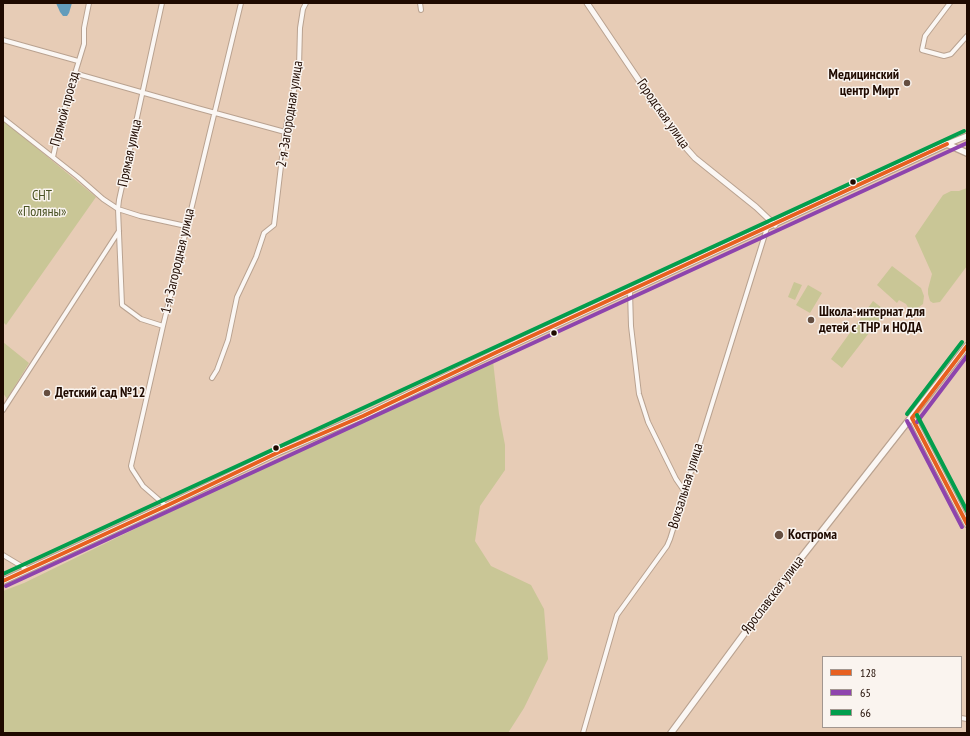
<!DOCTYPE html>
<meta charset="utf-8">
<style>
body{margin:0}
#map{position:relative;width:970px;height:736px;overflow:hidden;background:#e7ccb6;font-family:"PT Sans Narrow",sans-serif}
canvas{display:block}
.frame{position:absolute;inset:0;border:4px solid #1f0a00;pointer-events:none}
.legend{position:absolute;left:822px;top:656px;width:140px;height:72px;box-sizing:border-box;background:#faf4ef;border:1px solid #a2968f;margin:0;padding:5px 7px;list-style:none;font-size:12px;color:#1f0a00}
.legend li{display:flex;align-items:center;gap:8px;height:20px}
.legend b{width:20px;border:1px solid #a2968f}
</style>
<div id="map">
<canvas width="970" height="736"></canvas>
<div class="frame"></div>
<ul class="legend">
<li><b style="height:5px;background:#e76020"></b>128</li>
<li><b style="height:5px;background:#8e44ad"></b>65</li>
<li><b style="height:5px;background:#029e4d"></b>66</li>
</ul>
</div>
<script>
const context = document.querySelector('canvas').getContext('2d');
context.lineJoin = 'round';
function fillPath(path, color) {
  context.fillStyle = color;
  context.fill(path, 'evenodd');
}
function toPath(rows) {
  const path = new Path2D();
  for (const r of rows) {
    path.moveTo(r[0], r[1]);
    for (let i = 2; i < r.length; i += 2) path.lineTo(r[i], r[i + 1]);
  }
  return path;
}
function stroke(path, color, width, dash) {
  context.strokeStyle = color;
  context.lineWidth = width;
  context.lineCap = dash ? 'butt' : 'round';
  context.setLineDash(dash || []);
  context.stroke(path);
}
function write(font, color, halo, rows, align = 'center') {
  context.font = font + ' "PT Sans Narrow",sans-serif';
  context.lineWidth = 3;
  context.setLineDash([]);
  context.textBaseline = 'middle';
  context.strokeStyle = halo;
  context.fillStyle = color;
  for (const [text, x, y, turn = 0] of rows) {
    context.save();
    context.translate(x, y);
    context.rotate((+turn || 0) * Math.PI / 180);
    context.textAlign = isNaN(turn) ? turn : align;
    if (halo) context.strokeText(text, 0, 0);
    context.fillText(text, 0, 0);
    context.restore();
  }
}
fillPath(toPath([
 [3,120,96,197,6,325,4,323,3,325],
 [967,188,967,266,940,302,933,303,930,301,928,294,928,289,932,274,915,236,943,195,951,191,959,191],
 [892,266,921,288,924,296,923,304,911,313,906,304,899,300,897,303,877,285],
 [794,282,802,285,795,300,788,297],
 [808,285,822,293,810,313,796,305],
 [873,301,886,311,842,368,831,359],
 [3,342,29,363,7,399,3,393],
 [493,361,499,414,505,445,505,470,480,506,475,541,491,566,531,585,544,609,548,659,524,708,508,733,3,733,3,591,24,583,268,464]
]), '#c9c696');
fillPath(toPath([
 [56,3,72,3,69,13,67,16,63,16,60,12]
]), '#639cbb');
const minor = toPath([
 [162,3,119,200,118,209,122,305,141,319,163,326],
 [420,3,421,10],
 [950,3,925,36,922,50,944,56,951,54,967,36],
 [3,40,78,61],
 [74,73,197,108,285,132],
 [3,118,78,177,103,199,118,209,140,216,186,226],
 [53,157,62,116,84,44,84,28,89,3],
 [630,291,631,326,639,394,648,422,676,479,685,492],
 [212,378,217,370,228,340,237,297,256,257,264,233,274,225,285,132,299,67,300,28,303,9,306,3],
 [3,410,119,231],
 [166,506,143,486,132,469,131,466,163,326,241,3],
 [3,555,28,570],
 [961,718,967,719],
 [583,733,617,615,667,546,670,539,767,228]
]);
const tertiary = toPath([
 [587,3,679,140,695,158,756,207,775,225],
 [947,144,967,136]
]);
const secondary = toPath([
 [912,418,967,524],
 [3,581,166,506,279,452,363,416,497,352,947,144,967,153],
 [671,733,786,577,967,346]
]);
stroke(minor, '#b9a290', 6);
stroke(tertiary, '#b9a290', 7);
stroke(secondary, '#b9a290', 8);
stroke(minor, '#fbf7f4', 4);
stroke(tertiary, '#fbf7f4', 5);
stroke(secondary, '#fbf7f4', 5.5);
stroke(toPath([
 [912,418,967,524],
 [912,418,967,346],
 [3,581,166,506,279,452,363,416,497,352,947,144]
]), '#e76020', 4);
stroke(toPath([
 [907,421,962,527],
 [917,422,967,356],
 [6,586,967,143]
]), '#8e44ad', 4);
stroke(toPath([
 [907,414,962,342],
 [917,415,967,511],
 [3,574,964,131]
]), '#029e4d', 4);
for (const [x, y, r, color] of [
 [907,83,4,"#654e40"],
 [853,182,3.5,"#1f0a00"],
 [811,320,4,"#654e40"],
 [554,333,3.5,"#1f0a00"],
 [47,393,4,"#654e40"],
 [276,448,3.5,"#1f0a00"],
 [779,535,5,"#654e40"]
]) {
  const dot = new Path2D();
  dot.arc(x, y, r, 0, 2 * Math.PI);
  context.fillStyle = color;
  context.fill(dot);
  stroke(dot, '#faf4ef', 1.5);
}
write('bold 14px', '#1f0a00', '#faf4ef', [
 ["Медицинский",899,75,"right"],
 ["центр Мирт",899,91,"right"],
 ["Школа-интернат для",819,312],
 ["детей с ТНР и НОДА",819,328],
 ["Детский сад №12",55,393],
 ["Кострома",788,535]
], 'left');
write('14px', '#1f0a00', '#faf4ef', [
 ["Прямой проезд",65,109,-75],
 ["2-я Загородная улица",290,114,-81],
 ["Городская улица",663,114,55],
 ["Прямая улица",130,153,-78],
 ["1-я Загородная улица",178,261,-77],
 ["Вокзальная улица",686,486,-73],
 ["Ярославская улица",773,595,-53]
]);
write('14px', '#495223', '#faf4ef', [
 ["СНТ",42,196],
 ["«Поляны»",42,212]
]);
</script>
